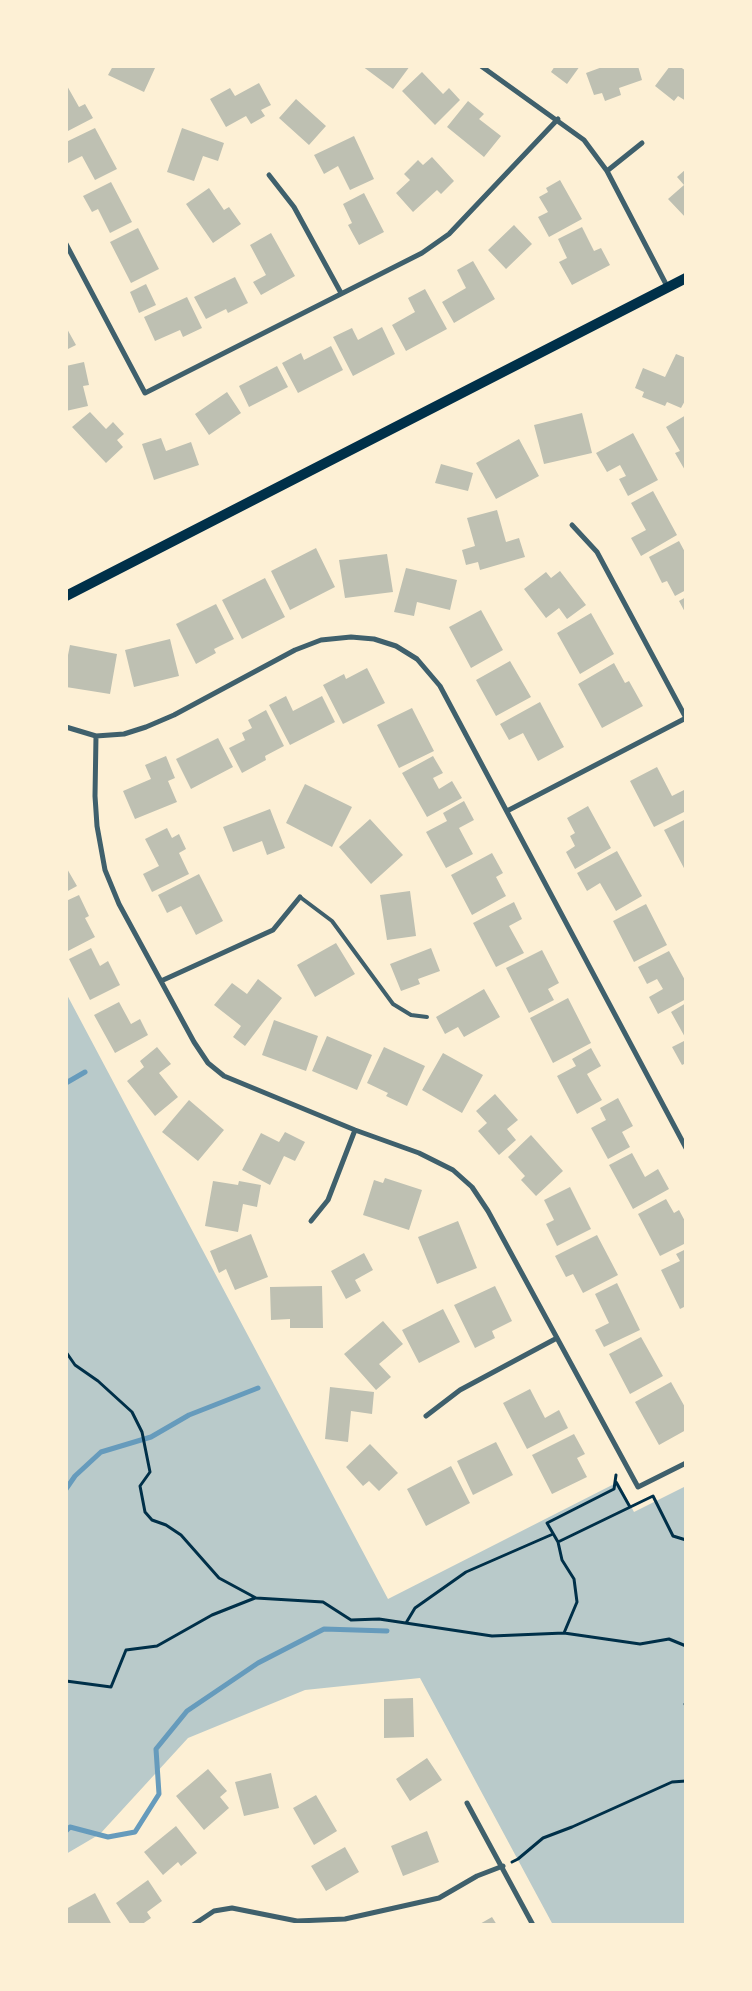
<!DOCTYPE html>
<style>
body{margin:0}
#map{position:relative;width:752px;height:1991px;overflow:hidden;background:#fdf0d5;font-family:"Noto Sans",sans-serif}
canvas{display:block}
.frame{position:absolute;inset:0;border:68px solid #fdf0d5;pointer-events:none}
</style>
<div id="map">
<canvas width="752" height="1991"></canvas>
<div class="frame"></div>
</div>
<script>
const context = document.querySelector('canvas').getContext('2d');
context.lineJoin = 'round';
function fillPath(path, color) {
  context.fillStyle = color;
  context.fill(path, 'evenodd');
}
function toPath(rows) {
  const path = new Path2D();
  for (const r of rows) {
    path.moveTo(r[0], r[1]);
    for (let i = 2; i < r.length; i += 2) path.lineTo(r[i], r[i + 1]);
  }
  return path;
}
function stroke(path, color, width, dash) {
  context.strokeStyle = color;
  context.lineWidth = width;
  context.lineCap = dash ? 'butt' : 'round';
  context.setLineDash(dash || []);
  context.stroke(path);
}
fillPath(toPath([
 [66,993,388,1599,618,1482,634,1512,686,1486,686,1925,553,1925,420,1678,305,1690,188,1738,100,1834,66,1854]
]), '#b9caca');
stroke(toPath([
 [66,1083,85,1072],
 [66,1489,75,1476,101,1452,151,1437,189,1415,258,1388],
 [66,1831,70,1827,108,1837,135,1832,159,1794,156,1749,187,1711,258,1663,324,1629,387,1631]
]), '#669bbc', 5);
fillPath(toPath([
 [113,66,151,66,155,68,144,92,108,75],
 [362,66,410,66,393,89],
 [555,66,580,66,567,84,551,72],
 [605,66,638,66,642,80,619,88,621,95,605,101,602,93,594,95,586,73],
 [670,66,679,66,686,71,686,101,678,96,674,101,655,86],
 [422,72,443,94,449,88,460,100,435,125,402,91],
 [259,83,271,105,261,110,265,116,251,124,246,116,226,127,210,99,230,88,235,96],
 [66,84,79,107,85,104,93,118,66,132],
 [296,99,326,126,309,145,279,118],
 [468,101,484,114,479,119,501,136,484,157,447,127],
 [95,128,117,169,95,180,82,156,66,164,66,142],
 [182,128,224,143,218,161,203,156,194,181,167,172],
 [354,136,374,179,350,190,338,166,324,174,314,155],
 [432,157,454,181,441,194,437,190,413,212,396,193,410,180,404,174,418,160,423,165],
 [686,169,686,218,668,199,684,185,677,177],
 [560,180,582,219,549,237,538,217,548,212,539,197,548,192,546,188],
 [111,182,132,222,110,233,98,209,92,212,83,196],
 [209,188,224,210,229,207,241,224,213,243,186,204],
 [364,193,384,232,359,245,348,225,352,223,343,204],
 [514,225,532,244,506,269,488,250],
 [582,227,594,251,601,248,610,265,572,285,559,262,567,258,558,239],
 [138,228,159,269,131,283,110,242],
 [271,233,295,276,261,295,253,282,266,275,250,245],
 [473,261,495,299,454,323,442,302,466,288,457,270],
 [235,277,248,303,228,313,226,309,206,319,194,297],
 [146,284,156,305,139,313,130,292],
 [425,289,447,329,406,351,392,325,415,312,408,298],
 [187,297,202,328,183,337,180,330,155,341,144,317],
 [66,327,76,345,66,350],
 [382,327,395,354,353,376,333,337,352,328,358,340],
 [331,346,343,370,298,393,282,363,301,353,304,360],
 [676,354,686,358,686,399,681,408,667,402,665,406,642,397,644,392,635,388,643,368,665,377],
 [84,362,89,385,83,386,88,406,66,411,66,366],
 [277,366,288,387,249,407,239,386],
 [227,392,241,413,209,435,195,414],
 [90,412,106,429,113,422,124,434,117,440,123,447,106,463,72,427],
 [582,413,592,453,544,464,534,425],
 [686,415,686,472,675,453,680,451,666,427],
 [633,433,658,480,628,496,619,479,626,476,620,465,607,472,596,453],
 [161,438,166,451,191,442,199,465,154,480,142,444],
 [519,439,539,476,496,499,476,463],
 [441,464,473,473,468,491,435,483],
 [653,491,677,535,641,556,631,538,646,530,631,503],
 [497,510,506,542,519,538,525,557,480,570,478,562,466,565,462,550,475,546,467,518],
 [679,541,686,554,686,590,675,596,667,581,662,583,649,557],
 [316,548,335,587,290,610,271,571],
 [387,554,393,592,345,598,339,560],
 [406,568,457,580,450,610,417,602,414,616,394,612],
 [560,571,586,605,567,619,559,608,546,618,524,589,546,572,551,578],
 [265,578,285,617,242,639,222,600],
 [686,597,686,614,679,601],
 [216,604,234,639,214,649,216,653,196,664,176,624],
 [481,610,503,650,471,668,449,627],
 [591,613,614,654,580,674,557,633],
 [170,639,179,676,134,687,125,650],
 [70,645,117,654,110,694,66,687,66,665],
 [510,661,531,697,496,716,476,680],
 [614,663,625,683,629,681,643,706,602,728,578,684],
 [367,668,385,703,343,724,323,685,344,674,346,679],
 [286,696,293,711,322,696,335,722,290,745,269,705],
 [540,702,564,747,538,761,523,733,509,740,500,724],
 [412,708,434,751,399,768,377,725],
 [266,710,284,746,265,756,266,760,242,773,229,748,245,740,242,733,252,728,248,720],
 [218,738,233,767,191,789,176,759],
 [166,756,175,778,168,781,177,802,135,819,123,791,151,779,145,765],
 [433,756,443,773,433,778,439,789,452,781,462,798,427,817,402,773],
 [657,767,672,796,686,789,686,811,654,827,630,781],
 [305,784,352,807,332,847,286,823],
 [464,801,474,820,459,828,473,854,446,868,426,832,447,821,443,813],
 [588,806,611,848,575,869,566,852,575,846,570,836,575,833,567,818],
 [270,809,285,848,267,855,262,841,233,852,223,827],
 [370,819,403,855,371,884,339,847],
 [686,819,686,872,664,830],
 [167,828,172,838,179,834,186,849,179,853,189,874,152,892,143,874,159,866,145,839],
 [617,851,642,896,616,911,600,883,587,891,577,873],
 [492,853,503,873,496,877,506,896,472,915,451,875],
 [66,867,77,886,66,892],
 [199,874,223,921,196,935,181,906,167,913,158,895],
 [410,891,416,936,387,940,380,895],
 [79,895,89,916,85,918,95,937,66,952,66,901],
 [514,902,522,919,509,926,524,953,496,967,473,923],
 [646,904,667,945,634,962,613,921],
 [336,943,355,974,315,997,297,965],
 [91,948,100,966,108,961,120,985,90,1000,69,959],
 [431,948,440,971,418,979,420,984,401,991,390,964],
 [542,950,559,983,548,989,554,1000,529,1013,506,968],
 [669,951,686,982,686,999,658,1014,649,997,663,989,657,979,647,984,638,967],
 [258,979,282,998,245,1046,233,1037,241,1026,214,1005,232,983,247,994],
 [484,989,500,1017,464,1037,458,1027,445,1034,436,1017],
 [568,998,591,1043,553,1063,530,1018],
 [119,1002,131,1024,140,1019,148,1035,115,1053,94,1015],
 [686,1003,686,1039,671,1012],
 [274,1020,318,1036,306,1071,262,1055],
 [327,1036,372,1055,357,1090,312,1071],
 [686,1040,686,1063,682,1065,672,1047],
 [157,1047,171,1064,159,1073,178,1097,155,1116,127,1081,144,1067,140,1061],
 [384,1047,425,1066,407,1106,386,1096,388,1093,367,1083],
 [591,1048,601,1066,587,1074,602,1100,577,1114,557,1076,576,1066,572,1059],
 [443,1053,483,1075,462,1113,422,1090],
 [495,1094,518,1120,507,1129,516,1140,499,1155,478,1131,487,1123,476,1111],
 [618,1098,633,1126,622,1132,630,1147,608,1159,591,1128,606,1120,600,1108],
 [189,1100,224,1130,198,1161,162,1132],
 [285,1132,305,1142,295,1161,284,1156,270,1185,242,1170,261,1133,279,1142],
 [531,1135,563,1171,536,1196,521,1180,525,1176,508,1157],
 [632,1153,645,1177,658,1169,669,1189,633,1209,609,1165],
 [385,1178,422,1190,409,1230,363,1215,374,1180,383,1183],
 [213,1181,238,1185,239,1181,261,1185,257,1207,243,1204,238,1232,205,1226],
 [570,1187,591,1229,557,1246,546,1224,554,1220,544,1200],
 [666,1199,674,1213,679,1210,686,1223,686,1243,660,1256,638,1214],
 [458,1221,477,1268,437,1284,418,1237],
 [251,1234,268,1277,235,1290,226,1269,219,1273,210,1251],
 [597,1235,618,1275,583,1293,573,1274,566,1277,555,1256],
 [686,1249,686,1306,680,1309,661,1270,680,1261,676,1254],
 [364,1253,373,1270,355,1280,361,1291,346,1299,331,1271],
 [617,1283,640,1330,604,1347,595,1330,609,1323,595,1294],
 [322,1286,323,1328,290,1328,290,1319,271,1320,270,1287],
 [495,1286,512,1321,492,1331,495,1338,475,1348,454,1305],
 [443,1309,460,1342,419,1363,402,1330],
 [383,1321,403,1344,379,1364,391,1377,376,1390,344,1354],
 [641,1337,663,1376,630,1394,609,1354],
 [671,1382,686,1409,686,1430,659,1445,635,1402],
 [330,1387,374,1392,372,1414,351,1411,348,1442,325,1439],
 [530,1389,545,1418,559,1410,568,1428,527,1449,503,1403],
 [574,1434,585,1454,577,1458,587,1477,552,1494,532,1455],
 [496,1442,513,1475,473,1495,457,1461],
 [370,1444,398,1473,379,1491,369,1481,363,1486,346,1467],
 [451,1466,470,1503,426,1526,407,1489],
 [413,1698,414,1737,384,1738,384,1699],
 [427,1758,442,1780,410,1801,396,1779],
 [208,1769,227,1791,220,1797,229,1808,204,1830,176,1796],
 [271,1773,279,1808,244,1816,235,1782],
 [316,1795,337,1831,314,1845,293,1808],
 [176,1826,197,1853,181,1866,178,1862,163,1875,144,1852],
 [427,1831,439,1862,403,1876,391,1846],
 [345,1847,359,1872,326,1891,311,1866],
 [148,1880,162,1901,147,1912,151,1918,141,1925,131,1925,116,1903],
 [95,1893,112,1925,66,1925,66,1909],
 [492,1917,497,1925,478,1925]
]), '#bec0b2');
stroke(toPath([
 [66,1352,75,1365,98,1381,132,1412,142,1432,150,1472,140,1486,145,1512,152,1520,166,1525,181,1535,219,1578,256,1598,323,1602,351,1620,379,1619,492,1636,564,1633,640,1644,669,1639,686,1646],
 [616,1482,630,1507],
 [558,1542,547,1523,614,1489,616,1475],
 [406,1623,415,1608,466,1572,553,1534],
 [564,1633,577,1602,574,1579,562,1560,558,1542,653,1496,673,1536,686,1540],
 [66,1681,111,1687,126,1650,157,1646,212,1615,255,1598],
 [685,1704,686,1704],
 [512,1862,518,1859,543,1838,572,1827,672,1782,686,1781]
]), '#003049', 3);
stroke(toPath([
 [300,897,332,921,393,1004,411,1015,427,1017]
]), '#3f606c', 4);
stroke(toPath([
 [481,66,584,140,607,171,668,288],
 [607,171,642,143],
 [269,175,294,207,341,293],
 [66,244,145,393,422,253,449,234,558,119],
 [572,525,597,552,686,718],
 [66,727,96,736,95,796,97,826,105,870,119,904,194,1042,208,1063,224,1076,355,1130,419,1153,453,1170,472,1187,488,1211,638,1487,686,1463],
 [96,736,124,734,146,727,174,715,295,650,321,640,351,637,374,639,396,646,417,659,440,686,686,1148],
 [507,811,686,718],
 [161,981,273,930,300,897],
 [311,1221,328,1200,355,1130],
 [426,1416,460,1390,557,1338],
 [467,1803,533,1925],
 [193,1925,214,1911,232,1908,297,1921,345,1919,439,1898,477,1876,503,1866]
]), '#3f606c', 5);
stroke(toPath([
 [66,596,686,278]
]), '#003049', 10);
</script>
